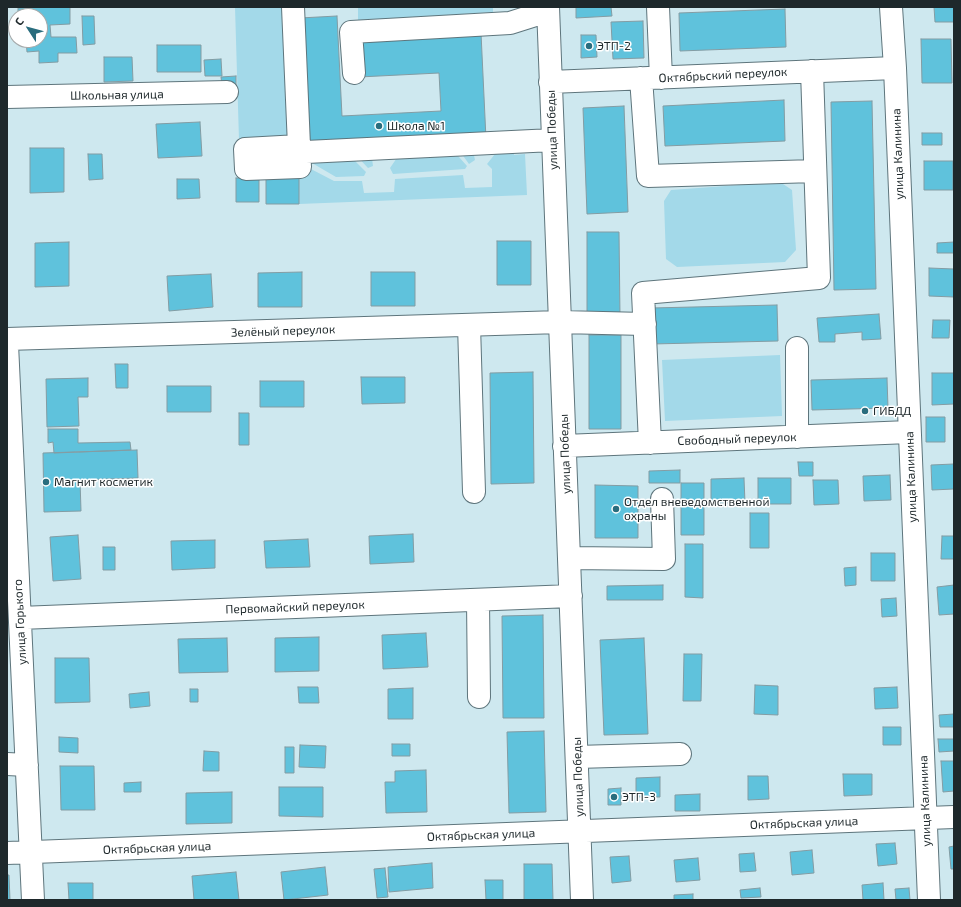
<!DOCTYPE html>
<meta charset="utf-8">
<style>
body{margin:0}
#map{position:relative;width:961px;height:907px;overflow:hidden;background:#cee8ef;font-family:"Exo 2",sans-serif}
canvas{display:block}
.frame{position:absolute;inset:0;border:8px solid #1e282b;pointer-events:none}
.north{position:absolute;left:8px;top:8px;width:40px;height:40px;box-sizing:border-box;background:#fff;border:1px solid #a5a9aa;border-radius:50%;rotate:306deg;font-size:11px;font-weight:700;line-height:16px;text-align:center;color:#1e282b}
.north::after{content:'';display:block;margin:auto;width:14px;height:18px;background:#296d7e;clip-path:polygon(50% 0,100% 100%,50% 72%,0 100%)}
</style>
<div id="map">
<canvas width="961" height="907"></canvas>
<div class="frame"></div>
<div class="north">С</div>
</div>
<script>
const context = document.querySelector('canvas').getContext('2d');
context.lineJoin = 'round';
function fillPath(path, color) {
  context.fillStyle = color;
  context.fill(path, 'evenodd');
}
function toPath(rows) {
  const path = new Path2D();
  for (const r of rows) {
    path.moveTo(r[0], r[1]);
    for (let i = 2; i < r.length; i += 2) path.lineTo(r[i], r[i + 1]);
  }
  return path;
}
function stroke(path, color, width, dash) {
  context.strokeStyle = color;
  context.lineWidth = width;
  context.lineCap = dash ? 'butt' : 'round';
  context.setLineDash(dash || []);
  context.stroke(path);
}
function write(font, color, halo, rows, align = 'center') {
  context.font = font + ' "Exo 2",sans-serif';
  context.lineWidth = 3;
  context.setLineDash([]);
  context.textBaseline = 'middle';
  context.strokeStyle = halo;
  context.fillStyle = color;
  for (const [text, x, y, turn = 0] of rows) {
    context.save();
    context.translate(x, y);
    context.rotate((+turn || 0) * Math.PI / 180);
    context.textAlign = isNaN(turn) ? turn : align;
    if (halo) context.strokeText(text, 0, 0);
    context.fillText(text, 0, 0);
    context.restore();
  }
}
fillPath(toPath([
 [235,7,289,7,294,138,239,140],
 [358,7,493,7,493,12,358,21],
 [503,144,513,144,514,155,525,154,527,195,299,204,299,176,309,168,334,181,362,181,364,193,394,192,395,179,463,175,465,188,492,187,492,169,487,164],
 [456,146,472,146,475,160,469,164],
 [450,147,467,166,465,169,393,174,390,168,403,149],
 [371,151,373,166,368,168,353,152],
 [346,152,366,172,364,176,336,177,312,163,317,153],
 [780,182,792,190,796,250,785,262,677,267,666,259,664,201,671,190],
 [780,355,782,416,665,421,662,360]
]), '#a3d9e9');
const building = toPath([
 [70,7,70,24,50,25,51,37,76,37,77,53,58,53,58,62,39,63,39,51,27,52,26,40,40,40,40,16,18,16,18,8,70,7],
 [576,7,611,7,612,16,576,18,576,7],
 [934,7,954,7,954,22,935,22,934,7],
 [785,9,786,47,680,51,679,13,785,9],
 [82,16,94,16,95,44,83,45,82,16],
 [337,16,342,116,441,111,439,73,359,77,357,40,481,33,486,139,307,148,300,18,337,16],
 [643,21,644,58,613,59,611,22,643,21],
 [581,35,596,35,597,57,581,58,581,35],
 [921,39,951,39,952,83,922,83,921,39],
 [157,45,201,45,201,72,157,72,157,45],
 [104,57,132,57,133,81,104,82,104,57],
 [221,59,222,76,205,76,204,60,221,59],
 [236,76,236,85,222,86,221,77,236,76],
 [784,100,785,141,665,146,663,106,784,100],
 [872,101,876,289,834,290,831,102,872,101],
 [624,106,628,212,587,214,583,108,624,106],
 [200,122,202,156,158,158,156,124,200,122],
 [922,133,942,133,942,145,922,145,922,133],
 [30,148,64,148,64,192,30,193,30,148],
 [88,154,102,154,103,179,89,180,88,154],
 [924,161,953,161,953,190,924,190,924,161],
 [266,176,299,176,299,204,266,204,266,176],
 [236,178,259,178,259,202,236,202,236,178],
 [177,179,199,179,200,198,177,199,177,179],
 [587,232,619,232,620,317,587,317,587,232],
 [497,241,531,241,531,285,497,285,497,241],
 [69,242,69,286,35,287,35,243,69,242],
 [954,242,954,253,937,253,937,243,954,242],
 [929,268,954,269,954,297,929,296,929,268],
 [302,272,302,307,258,307,258,273,302,272],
 [371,272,415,272,415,306,371,306,371,272],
 [211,274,213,307,169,311,167,276,211,274],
 [777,305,778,341,652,344,651,308,777,305],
 [879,314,881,339,862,340,862,332,835,334,835,342,819,342,817,318,879,314],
 [933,320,950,320,949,338,932,338,933,320],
 [589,335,621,335,621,429,589,429,589,335],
 [115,364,128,364,128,388,116,388,115,364],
 [533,372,534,483,491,484,490,373,533,372],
 [932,373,954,373,954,404,932,405,932,373],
 [361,377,405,377,405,403,362,404,361,377],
 [88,378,88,397,78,397,79,426,47,427,46,379,88,378],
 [887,378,888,408,812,410,811,380,887,378],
 [260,381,304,381,304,407,260,407,260,381],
 [167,386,211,386,211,412,167,412,167,386],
 [239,413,249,413,249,445,239,445,239,413],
 [926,417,945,417,945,442,926,442,926,417],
 [48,429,78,429,78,443,130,442,131,450,54,453,53,442,48,443,48,429],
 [137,450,138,478,80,480,81,511,44,512,43,453,137,450],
 [798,462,813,462,813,476,799,476,798,462],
 [954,464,954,489,932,490,931,465,954,464],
 [680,470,680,483,649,483,649,471,680,470],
 [890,475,891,500,864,501,863,476,890,475],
 [744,478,745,503,711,503,711,479,744,478],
 [758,478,791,478,791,504,758,504,758,478],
 [813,480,838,480,839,504,814,505,813,480],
 [681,483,704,483,704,535,681,535,681,483],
 [595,485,638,486,638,538,595,538,595,485],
 [750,513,769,513,769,548,750,548,750,513],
 [413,534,414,562,370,564,369,536,413,534],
 [78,535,81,579,53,581,50,537,78,535],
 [942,536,954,536,954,559,941,559,942,536],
 [308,539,310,567,266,568,264,541,308,539],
 [215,540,215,568,172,570,171,541,215,540],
 [685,544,703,544,703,598,685,597,685,544],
 [103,547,115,547,115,570,103,570,103,547],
 [871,553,895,553,895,581,871,581,871,553],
 [856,567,856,585,845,586,844,568,856,567],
 [663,585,663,600,607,600,607,586,663,585],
 [954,585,954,614,939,615,937,587,954,585],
 [896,598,897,616,882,617,881,599,896,598],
 [543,615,544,718,503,718,502,616,543,615],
 [426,633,428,667,383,669,382,635,426,633],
 [319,637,319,671,275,672,275,638,319,637],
 [227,638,228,672,179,673,178,639,227,638],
 [644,638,648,734,604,735,600,640,644,638],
 [684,654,702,654,701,701,683,701,684,654],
 [55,658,89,658,90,702,55,703,55,658],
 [755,685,778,686,778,715,754,714,755,685],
 [298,687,318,687,319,703,299,703,298,687],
 [897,687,898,708,875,709,874,688,897,687],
 [413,688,413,719,388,719,388,689,413,688],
 [190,689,198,689,198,702,190,702,190,689],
 [149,692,150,706,130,708,129,694,149,692],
 [954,714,954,727,940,727,939,715,954,714],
 [883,727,901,727,901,745,883,745,883,727],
 [544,731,546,812,509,813,507,732,544,731],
 [59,737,78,738,78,753,59,752,59,737],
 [938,739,954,739,954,751,939,752,938,739],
 [392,744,410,744,410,756,392,756,392,744],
 [300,745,326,746,325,768,299,767,300,745],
 [285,747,294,747,294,773,285,773,285,747],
 [204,751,219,752,219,771,203,771,204,751],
 [941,761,954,761,954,791,943,792,941,761],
 [60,766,94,766,95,810,61,810,60,766],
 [426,770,427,812,386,813,385,782,395,782,395,771,426,770],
 [843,774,872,774,872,795,844,796,843,774],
 [748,776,768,776,769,799,748,800,748,776],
 [660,777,660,797,636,797,636,778,660,777],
 [141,782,141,792,124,792,124,783,141,782],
 [279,787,323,787,323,817,279,816,279,787],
 [621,788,621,805,608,805,608,789,621,788],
 [232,792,232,823,186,824,186,793,232,792],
 [700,794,700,811,675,811,675,795,700,794],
 [895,843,897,864,878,866,876,844,895,843],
 [954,846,954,869,951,869,949,847,954,846],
 [812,850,814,873,792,875,790,852,812,850],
 [754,853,756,871,740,872,739,854,754,853],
 [629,856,631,881,612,883,610,857,629,856],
 [698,858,700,880,676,882,674,860,698,858],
 [432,863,433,888,389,892,388,867,432,863],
 [524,864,552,864,553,900,524,900,524,864],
 [325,867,328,895,284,900,281,872,325,867],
 [385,868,388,897,377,898,374,869,385,868],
 [236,872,239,900,194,900,192,876,236,872],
 [7,875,9,875,10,900,7,900,7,875],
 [485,880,503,880,503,900,486,900,485,880],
 [68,883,93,883,93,900,69,900,68,883],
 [883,883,884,900,863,900,862,885,883,883],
 [760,888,761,897,741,898,740,890,760,888],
 [909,888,910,900,896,900,895,889,909,888],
 [693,894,693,900,674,900,674,895,693,894]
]);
fillPath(building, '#5fc2dc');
stroke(building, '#839ca3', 1);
const minor = toPath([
 [293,7,299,146,300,167,246,169,245,149,299,146,306,152,553,140],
 [548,7,582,900],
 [658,7,661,78],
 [891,7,895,68,929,900],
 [354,73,351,32,510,23,548,11],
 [641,78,648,176,815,171],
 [550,82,895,68],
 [7,97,227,92],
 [469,325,474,492],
 [7,339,560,322,645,324],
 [7,344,33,900],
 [797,437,797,348],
 [650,443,643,293,819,278,812,71],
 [564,446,909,432],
 [569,558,664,559,662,499],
 [478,600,479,697],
 [20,618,571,596],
 [577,757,680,754],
 [7,764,27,765],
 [7,853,954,817]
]);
stroke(minor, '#5e757c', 24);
stroke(minor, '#fff', 22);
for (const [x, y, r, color] of [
 [589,46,4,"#296d7e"],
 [379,126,4,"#296d7e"],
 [865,411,4,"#296d7e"],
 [46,482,4,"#296d7e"],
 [616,509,4,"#296d7e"],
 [614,797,4,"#296d7e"]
]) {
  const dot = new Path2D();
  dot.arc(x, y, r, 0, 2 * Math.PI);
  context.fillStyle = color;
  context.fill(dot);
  stroke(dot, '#fff', 1.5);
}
write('12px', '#1e282b', '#fff', [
 ["ЭТП-2",597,46],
 ["Школа №1",387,126],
 ["ГИБДД",873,411],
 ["Магнит косметик",54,482],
 ["Отдел вневедомственной",624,502],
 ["охраны",624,516],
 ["ЭТП-3",622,797]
], 'left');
write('12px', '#1e282b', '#fff', [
 ["Октябрьский переулок",723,75,-3],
 ["Школьная улица",117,95,-1],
 ["улица Победы",552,130,-92],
 ["улица Калинина",898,154,-92],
 ["Зелёный переулок",283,331,-2],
 ["Свободный переулок",737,439,-2],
 ["улица Победы",565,454,-92],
 ["улица Калинина",911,477,-92],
 ["Первомайский переулок",295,607,-2],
 ["улица Горького",20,622,-93],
 ["улица Победы",578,777,-92],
 ["улица Калинина",925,801,-92],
 ["Октябрьская улица",804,823,-2],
 ["Октябрьская улица",481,835,-2],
 ["Октябрьская улица",157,848,-2]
]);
</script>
